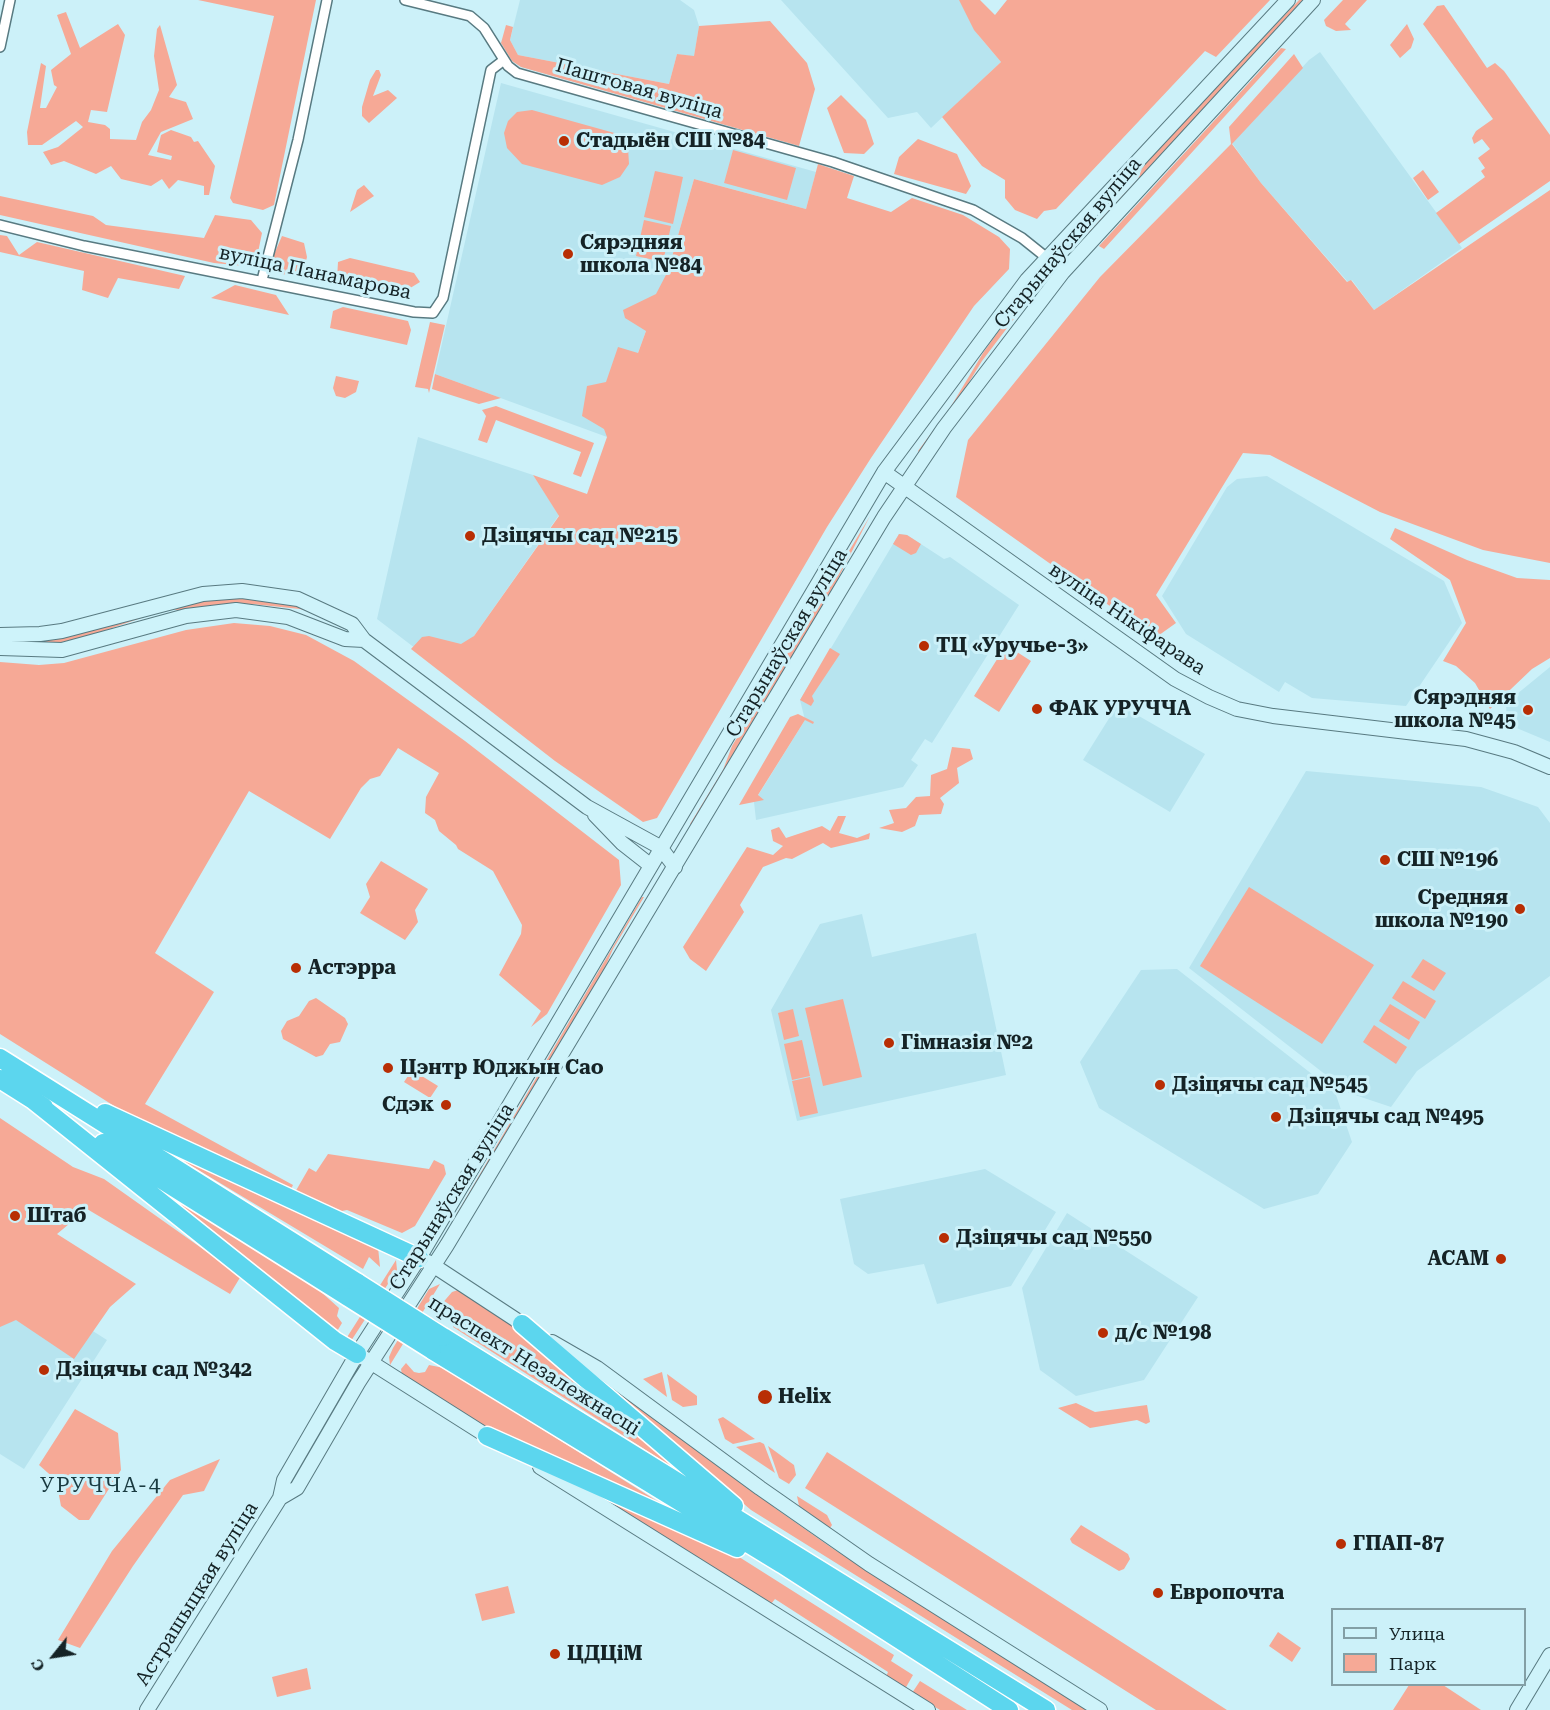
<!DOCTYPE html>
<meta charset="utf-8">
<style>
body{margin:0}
#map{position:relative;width:1550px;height:1710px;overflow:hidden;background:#ccf1f9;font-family:"Roboto Serif",serif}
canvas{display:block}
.legend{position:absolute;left:1331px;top:1608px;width:195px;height:78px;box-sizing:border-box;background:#ccf1f9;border:2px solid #839fa5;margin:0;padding:8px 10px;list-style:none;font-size:18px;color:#152326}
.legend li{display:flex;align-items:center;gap:12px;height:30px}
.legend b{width:30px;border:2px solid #839fa5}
.north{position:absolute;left:24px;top:1626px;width:60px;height:60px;-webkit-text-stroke:4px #ccf1f9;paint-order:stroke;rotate:240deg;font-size:16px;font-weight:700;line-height:24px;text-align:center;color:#152326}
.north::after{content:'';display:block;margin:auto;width:21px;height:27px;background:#152326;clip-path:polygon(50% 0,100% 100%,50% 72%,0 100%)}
</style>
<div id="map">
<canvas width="1550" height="1710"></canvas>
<ul class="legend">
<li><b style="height:8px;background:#cef3fa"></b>Улица</li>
<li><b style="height:16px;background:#f6a996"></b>Парк</li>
</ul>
<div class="north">С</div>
</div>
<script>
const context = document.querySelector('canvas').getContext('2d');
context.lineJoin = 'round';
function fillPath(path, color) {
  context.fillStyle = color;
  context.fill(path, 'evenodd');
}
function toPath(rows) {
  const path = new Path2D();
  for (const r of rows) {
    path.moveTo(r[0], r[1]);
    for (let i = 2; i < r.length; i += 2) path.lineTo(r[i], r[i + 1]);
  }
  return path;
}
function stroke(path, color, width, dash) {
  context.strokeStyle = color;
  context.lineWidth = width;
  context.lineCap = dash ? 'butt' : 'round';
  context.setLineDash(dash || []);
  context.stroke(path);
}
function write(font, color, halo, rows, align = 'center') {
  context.font = font + ' "Roboto Serif",serif';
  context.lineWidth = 6;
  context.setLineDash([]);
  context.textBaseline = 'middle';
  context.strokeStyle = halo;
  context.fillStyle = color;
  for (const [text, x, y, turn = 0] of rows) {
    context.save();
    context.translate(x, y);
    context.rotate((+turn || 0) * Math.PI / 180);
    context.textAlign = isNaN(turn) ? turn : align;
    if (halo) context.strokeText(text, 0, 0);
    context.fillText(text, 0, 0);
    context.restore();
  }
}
fillPath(toPath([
 [520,0,680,0,694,10,699,26,694,57,677,54,669,84,518,55,510,40],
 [781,0,960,0,979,36,1001,62,931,128,917,112,888,118],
 [1320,52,1462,248,1374,310,1352,280,1348,282,1261,183,1232,143,1309,60],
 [501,83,816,172,806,209,694,179,668,271,607,437,435,374],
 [418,437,533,475,559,515,474,636,445,671,377,619],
 [1267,476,1444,581,1462,623,1406,706,1312,698,1285,682,1279,692,1186,634,1162,596,1227,487,1237,479],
 [899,534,907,535,944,559,950,557,1019,605,932,743,925,739,911,760,918,765,903,787,756,820,754,802,805,720,800,700],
 [1550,667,1550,742,1507,724,1506,703],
 [1118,704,1205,754,1170,812,1083,760],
 [1306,771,1481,787,1538,807,1550,823,1550,976,1417,1071,1391,1107,1349,1093,1189,968],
 [862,914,872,957,976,933,1006,1075,797,1121,771,1010,820,924],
 [1177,969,1335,1092,1352,1142,1318,1194,1264,1209,1099,1108,1080,1062,1141,970],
 [985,1169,1056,1212,1011,1286,937,1304,924,1264,868,1274,854,1264,840,1199],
 [1067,1213,1198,1297,1144,1380,1076,1396,1040,1370,1022,1288],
 [6,1276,107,1340,24,1469,0,1454,0,1285]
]), '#b7e4ef');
fillPath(toPath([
 [198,0,316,0,274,205,263,210,233,203,230,198,274,16],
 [959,0,980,0,995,15,1007,0,1270,0,1216,57,1205,51,1056,209,1044,211,1037,219,1015,210,1005,198,1005,180,982,166,942,117,1001,62,974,30],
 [1299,0,1304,0,1090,236,1087,234,1138,179,1143,166],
 [1343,0,1367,0,1345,24,1351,30,1336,31,1326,26,1324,20],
 [1444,5,1487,68,1495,63,1504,71,1550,135,1550,181,1459,244,1436,213,1485,177,1481,171,1485,168,1478,158,1490,149,1482,139,1474,144,1472,138,1476,131,1493,119,1423,24,1437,6],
 [66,12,80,48,118,24,125,35,107,112,91,110,88,122,105,125,110,129,110,139,136,140,142,122,151,110,159,90,154,56,157,29,160,25,177,85,169,97,186,102,193,119,161,132,148,155,171,160,172,156,157,152,161,135,171,130,191,137,194,142,198,141,215,166,209,195,204,195,204,186,178,180,169,189,162,179,151,186,121,179,111,166,96,174,64,161,51,165,43,152,58,147,83,127,76,121,42,145,28,145,27,132,41,63,46,66,40,108,46,108,57,87,54,85,51,70,71,54,57,15],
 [770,21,807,63,815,89,799,146,521,67,512,61,501,43,506,25,513,27,510,40,518,55,669,84,677,54,694,56,699,26],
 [1407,24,1414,39,1411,48,1400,58,1390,45],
 [1281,48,1286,49,1104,249,1099,246],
 [1294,54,1303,68,1232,144,1261,183,1347,282,1351,280,1374,310,1550,190,1550,563,1483,550,1380,512,1270,455,1243,453,1156,595,1176,623,1155,638,956,497,968,440,1100,277,1231,144,1229,127],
 [376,70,379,70,381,75,373,96,388,90,397,98,369,123,362,116,362,107,370,80],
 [841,95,866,120,874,144,864,154,844,153,839,140,827,108],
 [532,110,618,134,628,148,629,164,620,177,602,185,522,164,507,148,504,133,508,121,517,112],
 [918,139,957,154,971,186,966,194,894,174,899,157],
 [733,150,796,168,787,200,724,183],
 [818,164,854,176,847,198,891,212,912,198,963,215,999,237,1010,249,1009,269,974,306,871,458,827,527,657,818,643,822,555,761,411,649,422,637,429,636,461,644,474,636,559,516,533,475,587,494,607,437,604,429,582,416,587,386,606,382,618,347,638,353,646,331,625,318,623,310,656,294,668,271,694,179,806,209],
 [1423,170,1439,192,1428,200,1413,178],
 [655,171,683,177,673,224,644,217],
 [364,185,374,196,350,212,357,190],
 [0,196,93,216,106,225,204,238,215,215,251,220,262,233,255,267,214,263,0,215],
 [644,220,671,226,663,262,636,256],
 [0,235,7,236,19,255,37,242,185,276,179,289,118,278,108,298,82,290,84,271,0,252],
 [282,236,304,243,307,257,302,277,282,274,272,259],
 [350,258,414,273,420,282,407,290,381,289,357,280,337,279,338,262],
 [1040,273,1045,278,982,361,952,410,919,452,918,451,950,408,983,353],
 [235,285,276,295,289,315,211,298],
 [343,307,408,321,411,330,407,345,330,328,333,311],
 [430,322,445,325,429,393,428,389,415,387],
 [435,374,501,398,479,404,432,389],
 [336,376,359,381,356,392,345,398,336,396,333,388],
 [496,406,594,443,581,477,573,474,581,452,496,420,487,443,478,440,486,416,482,410],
 [870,516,829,596,692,825,690,824,723,770,732,746],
 [1395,528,1467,560,1517,578,1550,580,1550,658,1532,669,1490,709,1475,683,1456,666,1443,661,1466,623,1450,580,1390,539],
 [899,534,907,535,921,544,916,553,911,555,893,544],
 [235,596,297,605,319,613,345,627,319,614,300,609,252,604,218,605,182,611,172,609,171,606,190,602],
 [145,614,144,617,77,640,39,645,22,645,18,642,48,639],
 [234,623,270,626,306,635,354,661,465,741,619,860,621,885,547,1014,531,1027,541,1011,499,975,521,934,522,925,493,871,458,849,456,845,439,831,435,820,425,813,426,797,439,773,398,748,380,776,370,779,361,788,330,839,249,791,155,953,214,992,145,1104,293,1185,290,1191,138,1121,0,1034,0,662,39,665,64,663,186,630],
 [1006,645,1031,661,999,712,974,696],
 [830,648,840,654,812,696,814,701,811,706,800,700],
 [798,714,814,722,813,724,805,720,758,795,764,800,739,805,790,717],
 [952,747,970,749,973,759,957,768,959,783,940,798,944,804,941,814,919,815,915,826,902,832,879,828,894,823,889,810,906,808,916,797,930,796,931,775,947,769],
 [838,816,846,816,839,833,857,838,870,833,869,839,831,848,823,843,792,859,786,858,763,867,740,905,744,912,706,971,690,959,683,947,747,847,773,855,783,846,773,841,771,830,779,827,786,838,822,826,830,831],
 [381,861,428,889,415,910,418,922,405,940,360,913,370,897,366,884],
 [1249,887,1374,965,1322,1044,1200,966],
 [642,897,644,897,613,949,601,977,459,1216,456,1215],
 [1423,959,1446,973,1434,991,1411,977],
 [1403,981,1436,1001,1425,1019,1392,998],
 [316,998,345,1018,348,1024,340,1042,330,1044,323,1055,316,1057,283,1039,281,1031,287,1021,299,1016,309,1001],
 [843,999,862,1077,823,1086,805,1008],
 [1390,1004,1420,1022,1409,1040,1379,1021],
 [793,1009,799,1036,784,1040,778,1013],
 [1374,1025,1407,1047,1396,1064,1363,1042],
 [802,1040,810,1076,792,1080,784,1044],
 [412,1070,438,1086,430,1098,404,1082],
 [810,1077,818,1113,800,1117,792,1081],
 [0,1118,73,1167,104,1179,241,1276,230,1294,87,1209,57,1234,136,1284,110,1307,74,1359,16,1320,0,1327],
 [145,1138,378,1247,380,1267,369,1257,363,1269],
 [328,1154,429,1169,434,1160,444,1165,446,1174,415,1226,402,1233,347,1210,331,1213,294,1194,309,1168,316,1172],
 [146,1177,320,1291,339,1308,337,1316,342,1323,336,1333],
 [396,1260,397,1270,351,1341,344,1342],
 [440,1284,390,1365,389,1357,393,1348,429,1289],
 [458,1290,509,1322,699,1484,453,1327,457,1312,450,1305,440,1306,452,1292],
 [406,1363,414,1372,419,1373,425,1372,429,1365,444,1368,702,1529,498,1436,402,1375,401,1369],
 [581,1365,757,1491,775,1508,832,1548,1087,1710,1072,1710,751,1510],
 [662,1372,667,1397,643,1379],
 [667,1374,697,1396,697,1405,683,1407,672,1400],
 [1076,1403,1095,1412,1147,1405,1150,1422,1146,1424,1137,1420,1090,1428,1058,1408],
 [75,1409,118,1433,121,1470,89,1520,79,1520,61,1506,56,1480,39,1465],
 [723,1417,755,1439,733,1444,725,1439,718,1419],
 [760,1442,764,1444,775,1473,736,1447],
 [768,1446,794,1465,796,1475,789,1484,779,1478],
 [827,1452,1227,1710,1156,1710,805,1488],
 [220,1459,204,1491,183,1495,133,1566,80,1648,58,1640,112,1551,170,1480],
 [562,1478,736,1555,894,1655,891,1661,913,1675,905,1689,886,1677,888,1672,775,1599,771,1604],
 [797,1496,827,1515,832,1525,830,1528,799,1506],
 [1081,1525,1128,1554,1130,1559,1124,1569,1119,1571,1072,1543,1070,1539],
 [508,1586,515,1613,482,1621,475,1594],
 [1278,1632,1301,1648,1292,1662,1269,1646],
 [307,1668,311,1689,277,1697,272,1677],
 [920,1681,967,1710,940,1710,912,1693],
 [1409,1685,1443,1685,1481,1710,1393,1710]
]), '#f6a996');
const street = toPath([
 [405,0,470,16,484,28,508,66,517,73,833,162,973,210,1022,238,1047,258],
 [0,47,10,0],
 [0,225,84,246,414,312,433,313,443,298,491,70,504,60],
 [262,280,298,140,327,0]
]);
const secondary = toPath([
 [884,472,1175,679,1209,697,1237,709,1273,716,1466,739,1514,752,1550,767],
 [0,635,40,634,62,631,203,594,242,591,298,599,352,624,364,640,587,807,660,847,675,867],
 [0,648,62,650,186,616,236,610,288,617,345,639,364,640],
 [595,815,622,843,650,865],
 [428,1262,530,1329],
 [552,1342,597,1368,760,1488,869,1564,1100,1710],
 [364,1358,495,1441],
 [540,1467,928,1710],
 [280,1498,297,1488,358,1383,447,1245,884,517,944,428,1063,272,1313,0],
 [147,1710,280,1498,284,1480,357,1354,419,1258,884,472,1027,280,1288,0],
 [1517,1710,1550,1655]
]);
const highway = toPath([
 [0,1058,358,1283],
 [0,1079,44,1107],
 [33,1100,335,1341,357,1354],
 [105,1113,419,1258],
 [103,1143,348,1297],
 [522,1324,734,1506],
 [443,1337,1046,1710],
 [432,1350,782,1564,1009,1710],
 [487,1436,737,1548]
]);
stroke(street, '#587a81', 12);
stroke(secondary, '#587a81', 16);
stroke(highway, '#fff', 21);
stroke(street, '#fff', 9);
stroke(secondary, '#cef3fa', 14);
stroke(highway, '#5cd6ee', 18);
const highwayBridge = toPath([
 [358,1283,443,1337],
 [348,1297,432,1350]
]);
stroke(highwayBridge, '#fff', 21, []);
stroke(highwayBridge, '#5cd6ee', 18);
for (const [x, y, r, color] of [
 [564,141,6,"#b82e04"],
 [568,254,6,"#b82e04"],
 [470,536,6,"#b82e04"],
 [924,646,6,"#b82e04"],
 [1037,709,6,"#b82e04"],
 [1528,710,6,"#b82e04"],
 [1385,860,6,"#b82e04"],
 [1520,909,6,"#b82e04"],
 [296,968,6,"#b82e04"],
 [889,1043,6,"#b82e04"],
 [388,1068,6,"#b82e04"],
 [1160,1085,6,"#b82e04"],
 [446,1105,6,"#b82e04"],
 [1276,1117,6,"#b82e04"],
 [15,1216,6,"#b82e04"],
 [944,1238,6,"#b82e04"],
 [1501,1259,6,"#b82e04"],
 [1103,1333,6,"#b82e04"],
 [44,1370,6,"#b82e04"],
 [765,1397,8,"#b82e04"],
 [1341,1544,6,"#b82e04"],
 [1158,1593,6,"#b82e04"],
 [555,1654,6,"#b82e04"]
]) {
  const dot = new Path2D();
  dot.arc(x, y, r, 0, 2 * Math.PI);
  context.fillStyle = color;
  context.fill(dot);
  stroke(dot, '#ccf1f9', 2);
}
write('20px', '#152326', '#ccf1f9', [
 ["Паштовая вуліца",639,89,16],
 ["Старынаўская вуліца",1068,243,-50],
 ["вуліца Панамарова",315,273,12],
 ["вуліца Нікіфарава",1127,619,34],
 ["Старынаўская вуліца",787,643,-59],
 ["Старынаўская вуліца",452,1197,-58],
 ["праспект Незалежнасці",534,1366,32],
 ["Астрашыцкая вуліца",197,1594,-58]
]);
write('bold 20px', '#152326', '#ccf1f9', [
 ["Стадыён СШ №84",576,141],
 ["Сярэдняя",580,243],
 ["школа №84",580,266],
 ["Дзіцячы сад №215",482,536],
 ["ТЦ «Уручье-3»",936,646],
 ["Сярэдняя",1516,698,"right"],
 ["школа №45",1516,721,"right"],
 ["ФАК УРУЧЧА",1049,709],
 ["СШ №196",1397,860],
 ["Средняя",1508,898,"right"],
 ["школа №190",1508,921,"right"],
 ["Астэрра",308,968],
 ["Гімназія №2",901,1043],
 ["Цэнтр Юджын Сао",400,1068],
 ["Дзіцячы сад №545",1172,1085],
 ["Сдэк",434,1105,"right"],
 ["Дзіцячы сад №495",1288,1117],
 ["Штаб",27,1216],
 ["Дзіцячы сад №550",956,1238],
 ["АСАМ",1489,1259,"right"],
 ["д/с №198",1115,1333],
 ["Дзіцячы сад №342",56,1370],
 ["Helix",778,1397],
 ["ГПАП-87",1353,1544],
 ["Европочта",1170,1593],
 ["ЦДЦіМ",567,1654]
], 'left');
context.letterSpacing = '1.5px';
write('21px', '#193a40', '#ccf1f9', [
 ["УРУЧЧА-4",101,1486]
]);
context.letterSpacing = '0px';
</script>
